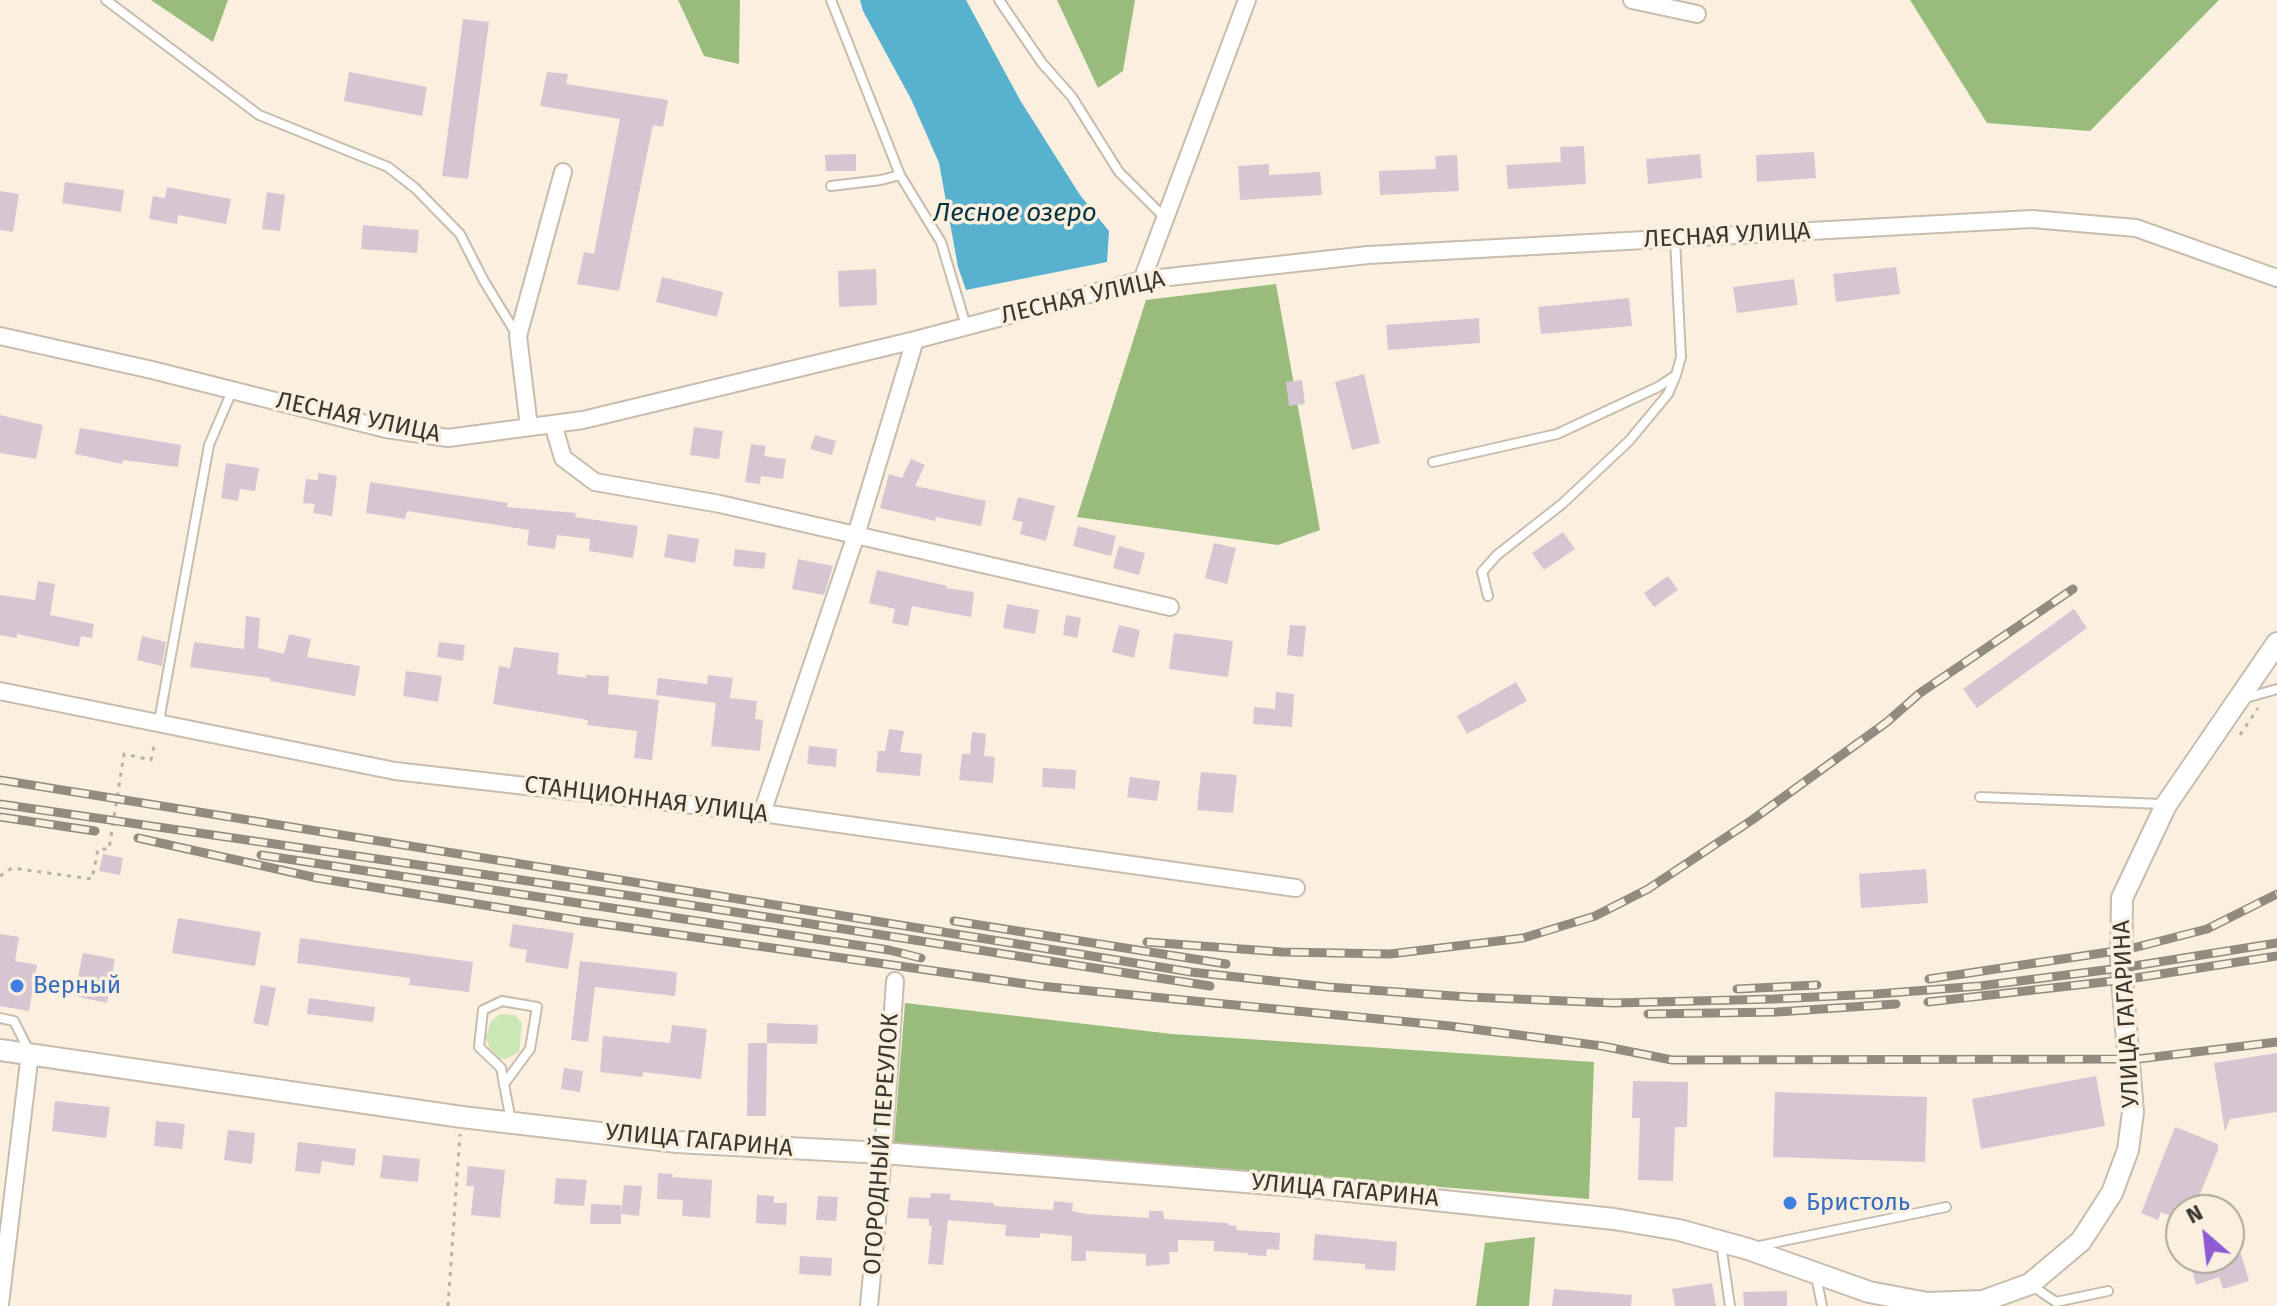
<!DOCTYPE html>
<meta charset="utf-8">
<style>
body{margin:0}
#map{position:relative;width:2277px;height:1306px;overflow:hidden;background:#fbf0df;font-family:"Fira Sans",sans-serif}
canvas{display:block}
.north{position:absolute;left:2165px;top:1194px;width:80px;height:80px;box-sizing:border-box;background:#fbf0df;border:2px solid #aea699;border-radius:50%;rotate:332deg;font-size:22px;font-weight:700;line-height:32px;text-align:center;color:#3a3630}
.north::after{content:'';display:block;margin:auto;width:28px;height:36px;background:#8f5bd3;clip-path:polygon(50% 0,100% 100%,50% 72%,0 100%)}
</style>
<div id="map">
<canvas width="2277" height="1306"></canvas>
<div class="north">N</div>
</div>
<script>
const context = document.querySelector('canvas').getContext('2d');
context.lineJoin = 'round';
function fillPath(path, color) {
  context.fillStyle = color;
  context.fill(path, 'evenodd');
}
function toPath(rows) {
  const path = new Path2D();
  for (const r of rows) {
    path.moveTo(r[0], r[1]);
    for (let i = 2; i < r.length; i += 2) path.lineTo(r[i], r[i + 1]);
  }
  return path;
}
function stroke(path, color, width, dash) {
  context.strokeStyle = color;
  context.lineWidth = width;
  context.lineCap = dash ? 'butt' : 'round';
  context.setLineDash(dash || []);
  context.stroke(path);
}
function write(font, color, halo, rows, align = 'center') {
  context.font = font + ' "Fira Sans",sans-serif';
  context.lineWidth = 7;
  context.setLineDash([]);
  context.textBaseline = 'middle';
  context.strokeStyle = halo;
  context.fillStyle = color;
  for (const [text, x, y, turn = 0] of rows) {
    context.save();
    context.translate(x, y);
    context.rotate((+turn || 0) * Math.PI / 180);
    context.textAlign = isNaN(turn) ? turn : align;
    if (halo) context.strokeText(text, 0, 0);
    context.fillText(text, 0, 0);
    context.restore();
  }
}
fillPath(toPath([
 [501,1014,515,1015,522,1023,519,1052,506,1059,497,1058,489,1047,486,1037,491,1021]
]), '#cce7b6');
fillPath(toPath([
 [151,0,228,0,213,42],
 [678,0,740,0,739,64,704,56],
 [1057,0,1135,0,1123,71,1098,88],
 [1910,0,2219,0,2090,131,1987,123],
 [1276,284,1320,530,1278,545,1077,517,1146,300],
 [905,1003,1172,1034,1594,1062,1589,1199,894,1143],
 [1535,1237,1529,1306,1476,1306,1485,1243]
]), '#99bc7c');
fillPath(toPath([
 [860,0,966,0,1020,100,1080,195,1109,231,1107,262,966,290,958,267,939,163,911,99,863,11]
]), '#59b1d0');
fillPath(toPath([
 [463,19,489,22,468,179,442,176],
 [349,72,427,87,422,116,344,101],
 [547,72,568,74,566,84,668,100,663,127,653,125,619,291,577,284,584,252,594,254,620,119,540,106],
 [1584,146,1586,184,1508,189,1506,165,1561,162,1560,147],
 [1814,152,1816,178,1757,182,1756,155],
 [856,154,856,171,826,171,825,155],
 [1700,154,1702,178,1648,184,1646,159],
 [1457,155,1459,191,1380,195,1379,171,1436,169,1435,156],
 [1269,164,1269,175,1320,172,1322,195,1240,200,1238,166],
 [65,182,124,190,121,212,62,203],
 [167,187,231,199,226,224,178,215,177,224,149,219,153,196,165,198],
 [0,191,19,194,13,232,0,230],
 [267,192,285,195,280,231,262,229],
 [363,225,419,230,417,253,361,249],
 [1896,267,1900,294,1836,302,1833,274],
 [876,269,877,305,839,307,838,271],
 [662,277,723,292,717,317,656,302],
 [1794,279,1798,305,1737,313,1733,287],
 [1629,298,1632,326,1541,334,1538,307],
 [1479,318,1480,343,1388,350,1386,325],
 [1364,374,1380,443,1352,450,1335,382],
 [1302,380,1305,404,1289,406,1286,382],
 [0,415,43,425,36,459,0,453],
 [694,427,723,431,719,459,690,455],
 [80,428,181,445,178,467,123,460,122,464,75,454],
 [815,435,836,441,832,455,810,449],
 [751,444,766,446,764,456,786,459,783,479,761,476,760,484,745,482],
 [911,459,925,465,915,486,986,501,981,526,936,517,935,521,880,508,889,474,902,478],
 [226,463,259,468,255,491,240,489,238,501,221,498],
 [318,473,337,476,332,516,313,513,315,504,303,503,306,479,318,480],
 [370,482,508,503,507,507,576,513,575,517,638,526,633,558,589,551,590,539,557,535,555,549,527,545,529,530,407,511,405,519,366,513],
 [1018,497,1055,506,1046,541,1020,534,1023,522,1012,520],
 [1078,526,1116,536,1111,556,1073,546],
 [1563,532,1575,549,1544,570,1532,553],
 [668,534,699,539,695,563,664,557],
 [1214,543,1236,548,1227,584,1205,578],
 [1119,546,1145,553,1139,575,1113,568],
 [735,549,766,553,764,569,733,566],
 [798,559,833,566,824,595,792,589],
 [877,570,947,586,946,588,974,592,971,617,912,606,908,626,892,623,895,609,869,603],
 [1668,576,1678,590,1654,607,1644,593],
 [38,581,55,584,50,615,94,624,92,638,81,636,79,647,17,634,17,638,0,635,0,595,35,600],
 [1007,604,1039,610,1035,634,1003,628],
 [2074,609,2087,628,1977,708,1963,689],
 [1066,615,1081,618,1077,638,1063,635],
 [246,616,260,618,258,648,284,654,289,634,311,639,307,657,360,666,355,696,270,681,270,678,190,667,194,642,244,649],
 [1119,625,1140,630,1134,658,1112,652],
 [1290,625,1306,626,1303,657,1287,655],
 [1174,633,1233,641,1228,677,1169,669],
 [142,636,166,642,162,666,137,660],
 [439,642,465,645,463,661,437,657],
 [514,647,559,653,557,674,586,678,586,675,609,676,608,694,659,700,652,760,634,758,637,731,587,725,588,720,493,704,499,666,510,668],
 [406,671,442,676,438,702,403,696],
 [708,675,733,678,730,698,757,701,755,719,763,720,760,751,711,746,716,703,656,695,658,678,707,684],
 [1516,682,1527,701,1467,734,1457,716],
 [1276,692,1294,694,1292,727,1253,724,1254,707,1275,709],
 [889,729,904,731,900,752,922,754,920,776,876,772,878,751,885,751],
 [972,732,986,734,984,756,995,757,993,783,959,780,962,754,970,754],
 [809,746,837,749,836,767,807,764],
 [1043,768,1076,770,1075,789,1042,787],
 [1201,772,1237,775,1233,813,1197,810],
 [1130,777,1160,781,1157,801,1127,797],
 [103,854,123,858,120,875,99,871],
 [1926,869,1928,903,1861,908,1859,874],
 [178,918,261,932,255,966,172,953],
 [513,924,574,933,568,969,525,962,527,950,509,947],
 [0,934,19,937,15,961,37,965,29,1011,0,1006],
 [300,938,473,962,469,992,409,985,410,978,297,963],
 [83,953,115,959,107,1003,74,996],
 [580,961,677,972,675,996,595,987,588,1042,571,1040],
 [261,985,276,988,268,1026,253,1023],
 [309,998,375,1007,373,1022,307,1014],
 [767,1023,818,1025,817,1044,767,1043],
 [672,1025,707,1029,701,1079,643,1072,642,1077,600,1072,603,1036,670,1043],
 [748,1043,767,1043,766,1116,747,1116],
 [2277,1053,2277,1112,2230,1119,2225,1132,2214,1063],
 [564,1068,583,1071,580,1092,561,1089],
 [2096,1076,2105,1126,1981,1149,1972,1099],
 [1633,1081,1688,1082,1687,1127,1675,1127,1673,1181,1638,1180,1640,1118,1632,1118],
 [1775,1092,1927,1097,1925,1162,1773,1157],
 [55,1101,110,1107,106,1138,52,1131],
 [156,1121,185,1124,182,1149,154,1146],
 [2175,1127,2218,1144,2218,1150,2195,1206,2183,1202,2176,1218,2161,1212,2158,1220,2141,1213],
 [228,1130,255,1133,252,1164,224,1160],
 [298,1142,356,1149,354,1166,322,1161,320,1174,295,1171],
 [383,1155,420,1159,418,1182,380,1178],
 [468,1166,505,1170,500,1218,471,1215,474,1186,466,1186],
 [658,1173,673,1174,672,1177,712,1180,710,1218,682,1216,683,1200,657,1199],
 [556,1178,587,1180,584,1206,554,1204],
 [624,1185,642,1186,639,1216,621,1214],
 [931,1193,950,1194,950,1200,994,1203,994,1206,1053,1210,1054,1201,1073,1203,1072,1211,1086,1214,1149,1218,1149,1211,1163,1211,1164,1219,1228,1223,1228,1225,1237,1226,1236,1230,1280,1233,1279,1250,1267,1249,1266,1256,1248,1255,1248,1253,1214,1251,1214,1241,1178,1240,1178,1252,1169,1252,1170,1264,1146,1266,1146,1254,1086,1251,1086,1261,1071,1261,1072,1236,1040,1233,1040,1238,1005,1236,1006,1225,948,1220,943,1265,928,1264,932,1226,929,1226,929,1219,907,1218,909,1197,930,1198],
 [757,1195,774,1196,774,1203,787,1203,786,1225,756,1223],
 [818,1196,838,1197,836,1221,816,1220],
 [591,1204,621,1205,621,1224,590,1224],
 [1315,1234,1397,1242,1395,1271,1365,1269,1365,1264,1313,1260],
 [2241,1254,2249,1281,2223,1289,2219,1277,2196,1285,2189,1258,2230,1258],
 [800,1256,832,1258,831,1276,799,1274],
 [1712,1283,1716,1306,1675,1306,1672,1289],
 [1554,1289,1632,1295,1631,1306,1552,1306],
 [1787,1291,1787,1306,1744,1306,1743,1292]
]), '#d6c6d2');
const service = toPath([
 [106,0,259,115,388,167,415,188,460,234,484,281,517,335],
 [831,0,900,175,941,242,966,326],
 [999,0,1042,63,1072,97,1119,172,1165,218],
 [831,186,881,180,900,175],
 [1433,462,1557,434,1658,387,1676,375,1681,357,1675,239],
 [1488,596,1482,572,1497,555,1562,504,1629,441,1668,394,1676,375],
 [2242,699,2277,689],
 [159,721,209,445,232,391],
 [1980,797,2163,804],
 [0,1018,14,1021,30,1053],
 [504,1084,530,1049,537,1007,502,1001,483,1010,479,1047,501,1068,511,1121],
 [1721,1244,1730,1306],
 [1759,1246,1946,1207],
 [1816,1276,1822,1306],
 [2031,1285,2056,1302,2108,1291]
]);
const minor = toPath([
 [1632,0,1697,14],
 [1142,280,1247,0],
 [0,336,152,370,386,429,448,438,583,420,915,340,1142,280,1368,255,2032,219,2136,228,2277,278],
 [553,424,563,458,595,482,720,504,1170,607],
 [529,427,518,336,563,172],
 [0,691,395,771,762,813,1296,888],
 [762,813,856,535,915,340],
 [0,1304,30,1053],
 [869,1306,883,1153,895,981]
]);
const tertiary = toPath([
 [0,1050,462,1117,677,1142,883,1153,1321,1188,1614,1219,1679,1230,1748,1249,1869,1292,1927,1303,1983,1301,2030,1284,2081,1241,2112,1193,2128,1150,2133,1112,2121,968,2122,898,2166,805,2277,643]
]);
stroke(service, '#c7bcad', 12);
stroke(minor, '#c7bcad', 20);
stroke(tertiary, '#c7bcad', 24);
stroke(toPath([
 [2240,735,2258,708],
 [0,876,12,868,92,879,98,849,109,849,124,754,151,760,155,741],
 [448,1306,460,1134]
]), '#bab1a4', 3, [4, 6]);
stroke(service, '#fff', 8);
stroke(minor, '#fff', 16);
stroke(tertiary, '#fff', 20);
const rail = toPath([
 [0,780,1191,972,1328,987,1468,997,1614,1003,1774,999,1876,994,1980,986,2121,968,2277,943],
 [0,804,638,897,1210,986],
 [0,817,95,831],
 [138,838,317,878,582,921,1040,986,1450,1026,1602,1046,1672,1060,2138,1059,2277,1042],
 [261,855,889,950,921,958],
 [954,921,1226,964],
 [1147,942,1282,952,1390,954,1523,938,1595,916,1648,889,1752,820,1887,722,1920,693,2073,589],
 [1929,979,2129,949,2207,929,2277,894],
 [1737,989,1817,985],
 [1928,1002,2122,980,2277,956],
 [1648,1014,1777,1012,1896,1004]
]);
stroke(rail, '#928b80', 9);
stroke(rail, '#fbf0df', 6, [18]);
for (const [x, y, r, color] of [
 [17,986,8,"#3f7fe0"],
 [1790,1203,8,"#3f7fe0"]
]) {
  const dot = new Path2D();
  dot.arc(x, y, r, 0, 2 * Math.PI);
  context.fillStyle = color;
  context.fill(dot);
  stroke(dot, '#fbf0df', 3);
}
write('24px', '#3a3630', '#fbf0df', [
 ["ЛЕСНАЯ УЛИЦА",1727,236,-3],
 ["ЛЕСНАЯ УЛИЦА",1083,298,-13],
 ["ЛЕСНАЯ УЛИЦА",358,418,12],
 ["СТАНЦИОННАЯ УЛИЦА",646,800,7],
 ["УЛИЦА ГАГАРИНА",2127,1014,-93],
 ["УЛИЦА ГАГАРИНА",699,1141,5],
 ["ОГОРОДНЫЙ ПЕРЕУЛОК",882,1144,-86],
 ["УЛИЦА ГАГАРИНА",1345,1191,5]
]);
write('24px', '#366cbe', '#fbf0df', [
 ["Верный",33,986],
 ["Бристоль",1806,1203]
], 'left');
write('italic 26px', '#0a3441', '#fbf0df', [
 ["Лесное озеро",1015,214]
]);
</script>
